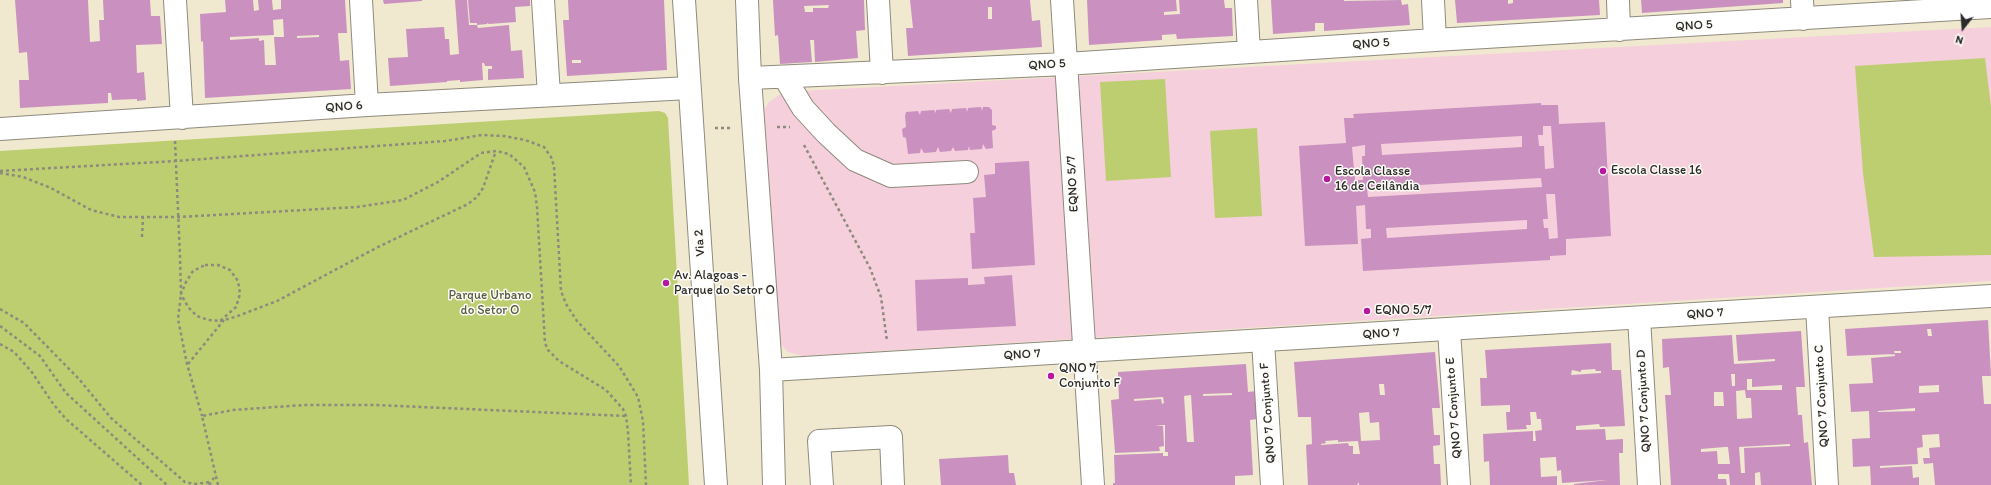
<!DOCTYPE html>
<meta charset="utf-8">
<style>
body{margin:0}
#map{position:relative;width:1991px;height:485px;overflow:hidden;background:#f0e9cf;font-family:Itim,sans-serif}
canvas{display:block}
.north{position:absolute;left:1943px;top:8px;width:40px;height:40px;-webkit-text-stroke:3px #fdfcf7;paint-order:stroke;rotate:197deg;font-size:11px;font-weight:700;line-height:16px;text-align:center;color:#2b2b2b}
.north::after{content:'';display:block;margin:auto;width:14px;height:18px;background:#2b2b2b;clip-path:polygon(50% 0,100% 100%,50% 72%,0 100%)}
</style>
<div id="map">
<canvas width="1991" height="485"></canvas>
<div class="north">N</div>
</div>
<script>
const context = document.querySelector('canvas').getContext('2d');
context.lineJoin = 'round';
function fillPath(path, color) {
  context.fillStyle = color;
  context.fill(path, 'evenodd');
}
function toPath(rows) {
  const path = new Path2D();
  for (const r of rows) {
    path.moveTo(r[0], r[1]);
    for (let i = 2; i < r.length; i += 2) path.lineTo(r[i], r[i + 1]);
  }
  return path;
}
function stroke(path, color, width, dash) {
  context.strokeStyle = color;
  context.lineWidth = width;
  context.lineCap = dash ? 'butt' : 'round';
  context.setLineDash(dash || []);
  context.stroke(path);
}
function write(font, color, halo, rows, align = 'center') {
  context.font = font + ' Itim,sans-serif';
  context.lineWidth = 3;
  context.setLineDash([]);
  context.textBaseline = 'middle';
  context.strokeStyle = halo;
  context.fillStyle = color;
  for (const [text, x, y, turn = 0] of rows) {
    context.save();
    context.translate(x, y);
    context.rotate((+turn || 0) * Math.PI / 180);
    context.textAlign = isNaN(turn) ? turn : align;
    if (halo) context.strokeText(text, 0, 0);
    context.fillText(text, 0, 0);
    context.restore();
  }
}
fillPath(toPath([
 [1991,27,1991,281,803,356,788,352,779,342,777,336,764,110,768,103,783,92]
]), '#f5cfdb');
fillPath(toPath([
 [1985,58,1991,107,1991,255,1874,257,1863,173,1855,66],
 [1165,79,1171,177,1106,181,1100,82],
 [659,111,665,113,668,118,689,485,0,485,0,151],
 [1257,128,1262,216,1215,218,1210,131]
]), '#bdce70');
fillPath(toPath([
 [15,0,88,0,90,42,100,41,99,20,104,20,103,0,150,0,151,16,160,16,162,44,136,45,137,73,144,72,146,100,137,101,137,99,112,100,111,93,108,93,108,103,20,108,19,80,29,80,27,52,19,53],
 [225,0,253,0,254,11,259,10,258,0,272,0,273,10,281,9,281,0,345,0,347,33,338,33,340,61,349,60,351,89,205,98,203,41,201,42,200,14,226,12],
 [283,19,284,37,274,37,276,65,265,65,264,40,259,41,259,38,230,40,230,37,274,35,273,20],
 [319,35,319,37,297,38,297,36],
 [383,0,422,0,422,1,384,4],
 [455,0,467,0,469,25,477,25,478,28,509,25,511,51,522,50,524,78,488,80,488,69,492,69,492,66,485,66,484,63,482,63,483,80,460,82,460,80,447,81,447,82,390,86,388,58,408,57,406,29,444,27,445,39,449,39,450,55,459,54],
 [468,0,530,0,530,6,515,7,516,22,489,24,487,23,487,24,477,25,477,23,470,23],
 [568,0,664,0,667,70,567,76,563,20,569,20],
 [572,60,581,60,581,63,572,63],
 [773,0,864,0,865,30,856,31,858,58,815,62,814,40,810,40,812,62,780,64,778,35,775,36],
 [829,5,828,8,813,8,813,12,805,12,804,6],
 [910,0,1030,0,1032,21,1040,20,1042,47,908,56,906,28,913,28],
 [988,7,992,7,992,19,988,19],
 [1087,0,1176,0,1177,11,1164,12,1164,15,1180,14,1179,0,1224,0,1225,8,1232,8,1233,36,1177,39,1176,34,1162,35,1162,40,1089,45],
 [1271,0,1344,0,1344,1,1401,0,1402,5,1408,4,1410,25,1324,31,1324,23,1315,23,1315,31,1273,34],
 [1455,0,1508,0,1508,4,1513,3,1513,0,1599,0,1600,15,1457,23],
 [1641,0,1783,0,1783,3,1642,13],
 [1541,103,1541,105,1558,105,1559,124,1605,122,1611,236,1566,239,1566,255,1550,256,1550,260,1363,271,1361,239,1371,238,1371,229,1366,229,1365,205,1356,206,1358,244,1305,246,1299,146,1346,143,1344,118,1354,118,1353,114],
 [1543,126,1551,126,1554,168,1545,169,1544,146,1539,146,1538,135,1543,135],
 [1522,136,1522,147,1382,155,1381,144],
 [1365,145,1365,156,1362,156,1363,180,1355,180,1352,147],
 [1541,178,1542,187,1368,197,1367,188],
 [1546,194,1555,194,1558,238,1549,239,1548,228,1544,228,1543,219,1548,219],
 [1527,220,1527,229,1387,238,1386,228],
 [981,107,982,111,983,107,989,107,992,110,992,125,996,126,996,129,992,131,993,148,986,149,983,144,982,149,970,150,969,146,968,150,955,151,953,147,951,151,940,152,938,147,936,152,924,153,921,148,920,153,908,154,906,138,903,137,902,129,906,127,905,116,906,112,918,111,920,115,921,111,934,110,936,113,936,110,949,109,951,113,952,109,966,108,967,112,968,108],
 [1029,161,1035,265,972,269,970,233,975,233,973,198,986,197,984,175,995,174,995,163],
 [1012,275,1016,326,917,331,915,280,968,278,968,285,985,284,984,277],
 [1988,320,1991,376,1982,376,1984,404,1991,404,1991,485,1935,485,1933,463,1924,464,1923,458,1930,458,1929,448,1940,447,1939,434,1922,435,1923,447,1917,448,1918,464,1880,466,1880,468,1912,466,1913,478,1919,477,1919,485,1871,485,1870,466,1853,467,1852,439,1870,438,1869,411,1851,412,1849,384,1873,383,1871,358,1895,356,1895,353,1901,353,1901,351,1894,351,1895,354,1847,356,1845,329],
 [1927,329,1931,329,1932,336,1928,336],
 [1939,385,1939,392,1919,393,1919,386],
 [1915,408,1915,411,1878,412,1878,411],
 [1801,331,1805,387,1796,387,1798,415,1802,415,1804,443,1808,442,1812,485,1761,485,1760,472,1755,473,1755,485,1730,485,1729,474,1718,474,1718,479,1726,479,1727,485,1671,485,1665,395,1671,395,1669,367,1663,368,1662,339,1732,335,1734,364,1751,363,1775,361,1775,359,1738,361,1736,335],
 [1731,374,1735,374,1735,386,1732,386],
 [1747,379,1752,379,1752,387,1782,385,1782,390,1747,390],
 [1745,390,1746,398,1751,398,1752,418,1737,419,1736,391],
 [1714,392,1723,392,1724,406,1714,406],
 [1790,444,1790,446,1744,448,1745,473,1741,473,1739,447],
 [1725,447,1728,447,1730,464,1718,464,1717,451,1701,452,1701,449],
 [1611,343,1612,370,1621,370,1625,426,1600,427,1599,424,1576,426,1576,430,1605,429,1606,440,1623,439,1623,453,1619,453,1620,485,1574,485,1574,484,1607,480,1562,483,1561,470,1557,471,1556,457,1540,458,1541,477,1557,476,1557,485,1490,485,1489,461,1484,462,1483,434,1533,431,1533,441,1536,441,1535,431,1542,430,1541,419,1537,419,1536,412,1530,412,1531,425,1526,425,1527,429,1507,430,1506,412,1510,412,1510,405,1481,406,1480,378,1487,378,1485,350],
 [1595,369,1596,371,1601,371,1601,373,1571,375,1572,370,1581,372,1581,370],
 [1435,352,1440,408,1432,408,1434,435,1440,435,1440,445,1433,446,1434,464,1440,464,1441,485,1359,485,1359,482,1357,485,1308,485,1306,445,1312,444,1311,417,1298,417,1294,362],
 [1379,384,1384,384,1385,395,1380,395],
 [1369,412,1370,423,1379,422,1380,440,1361,441,1359,413],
 [1338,440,1338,442,1358,441,1360,454,1353,454,1353,446,1349,446,1348,443,1321,445,1321,444,1326,443,1325,441],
 [1246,364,1248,392,1256,391,1257,419,1250,420,1253,475,1235,476,1235,485,1113,485,1113,483,1115,483,1114,455,1163,453,1163,456,1168,456,1168,452,1165,452,1165,425,1161,425,1161,421,1161,425,1155,425,1163,426,1164,446,1159,447,1160,451,1115,453,1111,400,1119,399,1118,372],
 [1232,393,1232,395,1203,396,1203,394],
 [1191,395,1194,442,1187,442,1184,396],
 [1163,397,1164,403,1162,404,1161,399,1134,401,1134,399],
 [1008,455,1009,473,1014,473,1016,485,941,485,939,459]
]), '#ca91c0');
const minor = toPath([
 [175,0,182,118],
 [361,0,367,105],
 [543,0,549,95],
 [878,0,882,73],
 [1062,0,1093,485],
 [1246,0,1249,52],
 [1433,0,1435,40],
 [1618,0,1619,30],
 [1802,0,1803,19],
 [750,78,1066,64,1435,40,1991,7],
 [785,78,803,108,826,133,855,160,891,176,967,172],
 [0,129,367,105,689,88],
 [1817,307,1827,485],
 [1639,318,1649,485],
 [1449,330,1459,485],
 [1263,341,1272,485],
 [822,485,819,441,891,437,893,485]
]);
const major = toPath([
 [684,0,716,485],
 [747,0,750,78,771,370,774,485],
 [771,370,1991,296]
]);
stroke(minor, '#8e8a7d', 24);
stroke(major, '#8e8a7d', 24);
stroke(toPath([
 [777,127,790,127],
 [715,128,732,128],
 [175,141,180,256,181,294,178,319,187,364,202,416],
 [804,145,870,268,881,297,887,341],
 [0,171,176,161,445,141,482,135,504,136,525,140,544,147,551,157,554,166,561,291,566,304,577,321,619,366,638,397,643,421,646,485],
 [0,173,23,177,51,188,91,210,119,217,179,217,357,207,403,200,438,182,481,153,496,151,509,154,524,167,535,192,537,207,545,343,548,350,559,361,606,390,623,409,626,416,628,432,631,485],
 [142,237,143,218],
 [205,265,218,265,230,270,238,281,240,294,236,307,220,321,208,320,197,316,188,307,181,294,186,282,193,271,205,265],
 [0,309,24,323,79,379,111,418,185,482,194,484,211,482],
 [220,321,235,317,277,301,378,247,468,204,477,197,483,188,496,151],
 [0,326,40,356,66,393,167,485],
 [0,344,14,352,31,371,54,405,66,419,142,485],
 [188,364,224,320],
 [209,485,216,475],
 [218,485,202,416,233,410,304,405,376,405,626,416]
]), '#8e8a7d', 2.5, [3, 3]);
stroke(minor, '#fff', 22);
stroke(major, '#fff', 22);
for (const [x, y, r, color] of [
 [1603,171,4,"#b5179e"],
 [1327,179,4,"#b5179e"],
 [666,283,4,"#b5179e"],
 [1367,311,4,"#b5179e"],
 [1051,376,4,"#b5179e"]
]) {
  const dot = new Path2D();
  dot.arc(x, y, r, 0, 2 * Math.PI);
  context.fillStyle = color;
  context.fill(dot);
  stroke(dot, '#fdfcf7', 1.5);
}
write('13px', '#2b2b2b', '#fdfcf7', [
 ["QNO 5",1694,26,-3],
 ["QNO 5",1371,44,-4],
 ["QNO 5",1047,65,-3],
 ["QNO 6",344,107,-4],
 ["EQNO 5/7",1073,184,-93],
 ["Via 2",700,243,-94],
 ["QNO 7",1705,314,-3],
 ["QNO 7",1381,334,-3],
 ["QNO 7",1022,355,-3],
 ["QNO 7 Conjunto C",1822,396,-93],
 ["QNO 7 Conjunto D",1644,401,-93],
 ["QNO 7 Conjunto E",1454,408,-94],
 ["QNO 7 Conjunto F",1268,413,-94]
]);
write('13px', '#2b2b2b', '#fdfcf7', [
 ["Escola Classe 16",1611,171],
 ["Escola Classe",1335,172],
 ["16 de Ceilândia",1335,187],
 ["Av. Alagoas -",674,276],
 ["Parque do Setor O",674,291],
 ["EQNO 5/7",1375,311],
 ["QNO 7,",1059,369],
 ["Conjunto F",1059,384]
], 'left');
write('13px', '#575c40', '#fdfcf7', [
 ["Parque Urbano",490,296],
 ["do Setor O",490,311]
]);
</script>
